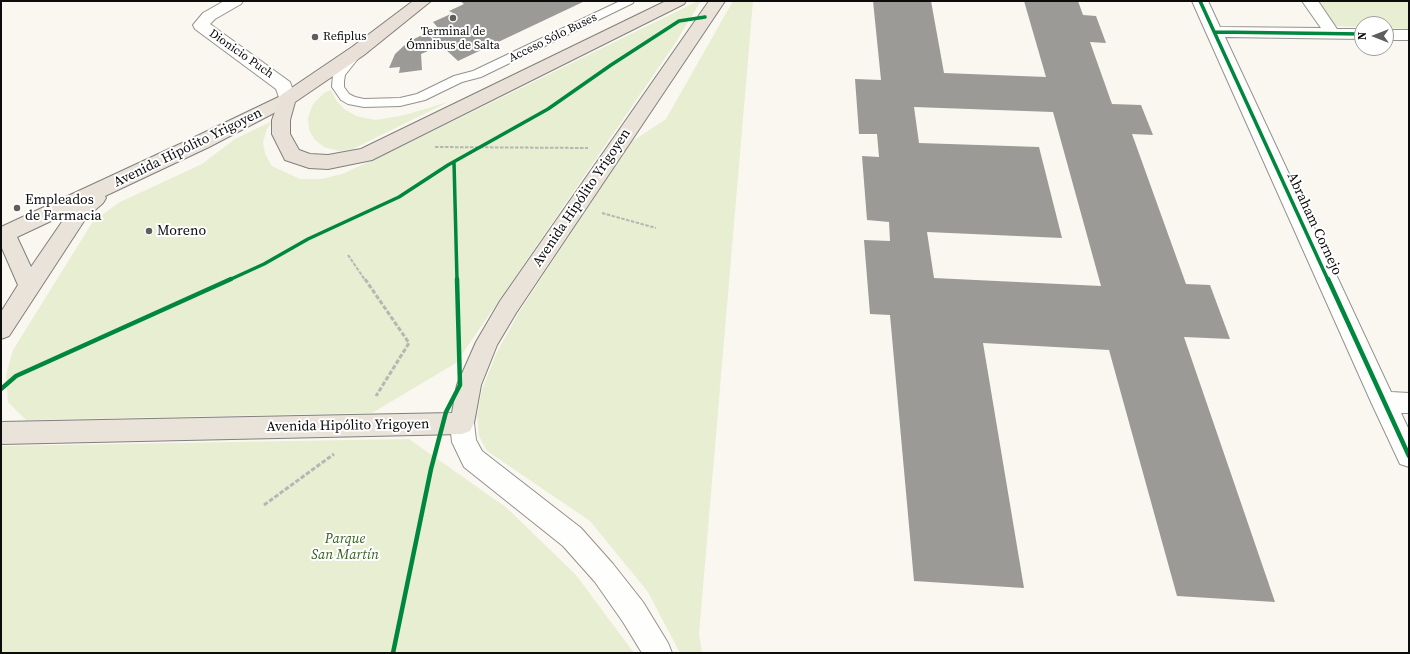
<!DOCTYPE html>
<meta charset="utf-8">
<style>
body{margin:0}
#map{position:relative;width:1410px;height:654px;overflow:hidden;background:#faf7f0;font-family:"Source Serif 4",serif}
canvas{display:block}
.frame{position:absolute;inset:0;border:2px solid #0c0c0c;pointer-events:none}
.north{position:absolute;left:1354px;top:16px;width:40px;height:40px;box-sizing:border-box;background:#fff;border:1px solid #9e9e9e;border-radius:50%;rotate:270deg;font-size:11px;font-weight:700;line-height:16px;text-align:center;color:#0c0c0c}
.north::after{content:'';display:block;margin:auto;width:14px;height:18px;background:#5f5e5c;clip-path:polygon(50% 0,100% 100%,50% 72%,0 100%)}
</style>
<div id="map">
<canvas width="1410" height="654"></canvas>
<div class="frame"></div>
<div class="north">N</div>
</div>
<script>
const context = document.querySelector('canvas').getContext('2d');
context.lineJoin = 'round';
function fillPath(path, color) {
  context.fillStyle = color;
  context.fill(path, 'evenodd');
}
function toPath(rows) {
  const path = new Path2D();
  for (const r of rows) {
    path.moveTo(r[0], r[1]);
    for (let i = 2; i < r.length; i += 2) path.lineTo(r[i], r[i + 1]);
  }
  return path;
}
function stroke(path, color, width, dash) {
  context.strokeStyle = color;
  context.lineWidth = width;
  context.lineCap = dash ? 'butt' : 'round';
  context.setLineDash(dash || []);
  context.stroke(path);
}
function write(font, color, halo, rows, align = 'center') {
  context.font = font + ' "Source Serif 4",serif';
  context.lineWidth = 4;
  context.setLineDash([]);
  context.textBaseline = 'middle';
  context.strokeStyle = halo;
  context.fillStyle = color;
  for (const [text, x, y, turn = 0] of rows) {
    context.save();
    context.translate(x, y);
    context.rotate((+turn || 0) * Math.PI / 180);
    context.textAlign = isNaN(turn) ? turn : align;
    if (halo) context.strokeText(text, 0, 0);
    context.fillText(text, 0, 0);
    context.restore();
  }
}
fillPath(toPath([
 [698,1,701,1,674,45,456,363,372,413,26,420,8,402,6,375,13,350,92,223,118,203,202,164,235,139,272,121,267,129,263,142,265,154,272,166,300,179,321,179,342,174,399,148],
 [733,1,753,1,699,634,702,653,680,653,648,592,590,521,487,451,479,436,477,415,482,390,496,354,519,312,631,142,666,119],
 [1317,1,1409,1,1409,29,1386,28,1386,24,1362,24,1362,27,1336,26],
 [331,90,336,100,344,109,356,116,375,120,405,115,448,102,353,149,339,151,324,147,315,140,309,130,308,118,313,104,324,93],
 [409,439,507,508,576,575,634,653,1,653,1,446]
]), '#e7eed1');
fillPath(toPath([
 [460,1,585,1,458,61,429,34,439,29,433,22,453,13,449,11,464,4],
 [873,1,931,1,944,73,1046,77,1024,1,1078,1,1083,15,1096,16,1106,43,1090,42,1112,104,1141,105,1153,135,1132,134,1186,284,1210,285,1230,339,1184,337,1275,602,1177,596,1109,350,983,343,1024,588,914,581,890,315,870,314,864,240,890,241,889,222,867,220,862,156,879,157,877,134,859,134,855,79,881,80],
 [914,107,1053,112,1101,286,934,278,927,232,1062,238,1039,147,919,143],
 [426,33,440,46,421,54,422,70,399,73,400,67,389,68,395,54,408,42]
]), '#9c9a96');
const service = toPath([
 [620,1,634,1,633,3,481,77,462,82,425,100,400,106,364,107,348,104,341,100,332,87,333,74,335,71,351,52,355,51,359,52,361,55,345,75,344,81,344,87,349,94,355,97,364,99,400,98,417,94,454,76,473,71,620,1]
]);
const minor = toPath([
 [224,1,243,1,241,4,215,19,210,24,290,82,296,99,293,103,287,105,281,103,276,89,195,29,193,25,203,13,224,1],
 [1192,1,1208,1,1220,27,1321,28,1302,1,1318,1,1337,29,1362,29,1362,39,1225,37,1391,392,1409,393,1409,413,1401,413,1409,430,1409,467,1400,464,1371,402,1192,1],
 [1386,30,1409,30,1409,40,1386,40,1386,30],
 [462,412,470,415,474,423,476,440,482,451,581,528,613,564,643,602,668,643,672,653,642,653,623,622,595,582,563,546,464,467,452,442,450,423,454,415,462,412]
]);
const primary = toPath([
 [709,1,725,1,516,313,497,345,481,385,474,423,470,431,462,434,1,444,1,422,452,413,457,385,476,342,500,301,709,1],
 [287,93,293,95,296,99,293,103,209,147,105,196,106,198,103,203,86,218,9,336,1,339,1,312,18,285,1,246,1,227,195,137,287,93],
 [68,213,31,267,17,237,68,213]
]);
const trunk = toPath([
 [413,1,431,1,364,55,295,102,290,120,290,134,299,150,310,154,328,155,361,149,666,1,686,1,684,4,372,160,328,169,309,168,285,160,272,134,272,120,281,95,352,47,413,1]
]);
stroke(service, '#93928f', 2);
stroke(minor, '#93928f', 2);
stroke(primary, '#807f7c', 2);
stroke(trunk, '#807f7c', 2);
stroke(toPath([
 [435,147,588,148],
 [602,213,656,228],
 [348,255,365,280]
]), '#b7b6b5', 2, [3.5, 1.5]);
stroke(toPath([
 [365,279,409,343,376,396],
 [264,505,334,454]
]), '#b7b6b5', 3, [4.5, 2]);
fillPath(service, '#fefefd');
fillPath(minor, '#fefefd');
fillPath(primary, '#eae3d9');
fillPath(trunk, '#e9e0d7');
stroke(toPath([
 [1200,1,1328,280],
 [1215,32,1362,34],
 [454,162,457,280],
 [229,280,264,264,308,239,399,197,448,165,548,109,611,65,679,21,705,17]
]), '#00873e', 3.5);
stroke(toPath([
 [1328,279,1409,456],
 [1,389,16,376,231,279],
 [393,653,431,469,446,412,460,385,457,279]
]), '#00873e', 4.5);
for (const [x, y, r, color] of [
 [453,18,4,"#5f5e5c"],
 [315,37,4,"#5f5e5c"],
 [17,208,4,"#5f5e5c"],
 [149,231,4,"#5f5e5c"]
]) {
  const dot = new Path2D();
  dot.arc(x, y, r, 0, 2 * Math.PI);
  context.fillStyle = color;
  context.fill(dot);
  stroke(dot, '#fff', 1.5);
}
write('12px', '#0c0c0c', '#fff', [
 ["Terminal de",453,32],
 ["Ómnibus de Salta",453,46],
 ["Refiplus",323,37,"left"]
]);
write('12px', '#0c0c0c', '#fff', [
 ["Acceso Sólo Buses",553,38,-26],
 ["Dionicio Puch",241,54,35]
]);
write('14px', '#0c0c0c', '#fff', [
 ["Avenida Hipólito Yrigoyen",188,148,-26],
 ["Avenida Hipólito Yrigoyen",582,198,-56],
 ["Abraham Cornejo",1314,224,65],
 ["Avenida Hipólito Yrigoyen",348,426,-1]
]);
write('14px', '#0c0c0c', '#fff', [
 ["Empleados",25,200],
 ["de Farmacia",25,216],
 ["Moreno",157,231]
], 'left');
write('italic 14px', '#376020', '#fff', [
 ["Parque",345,539],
 ["San Martín",345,555]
]);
</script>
